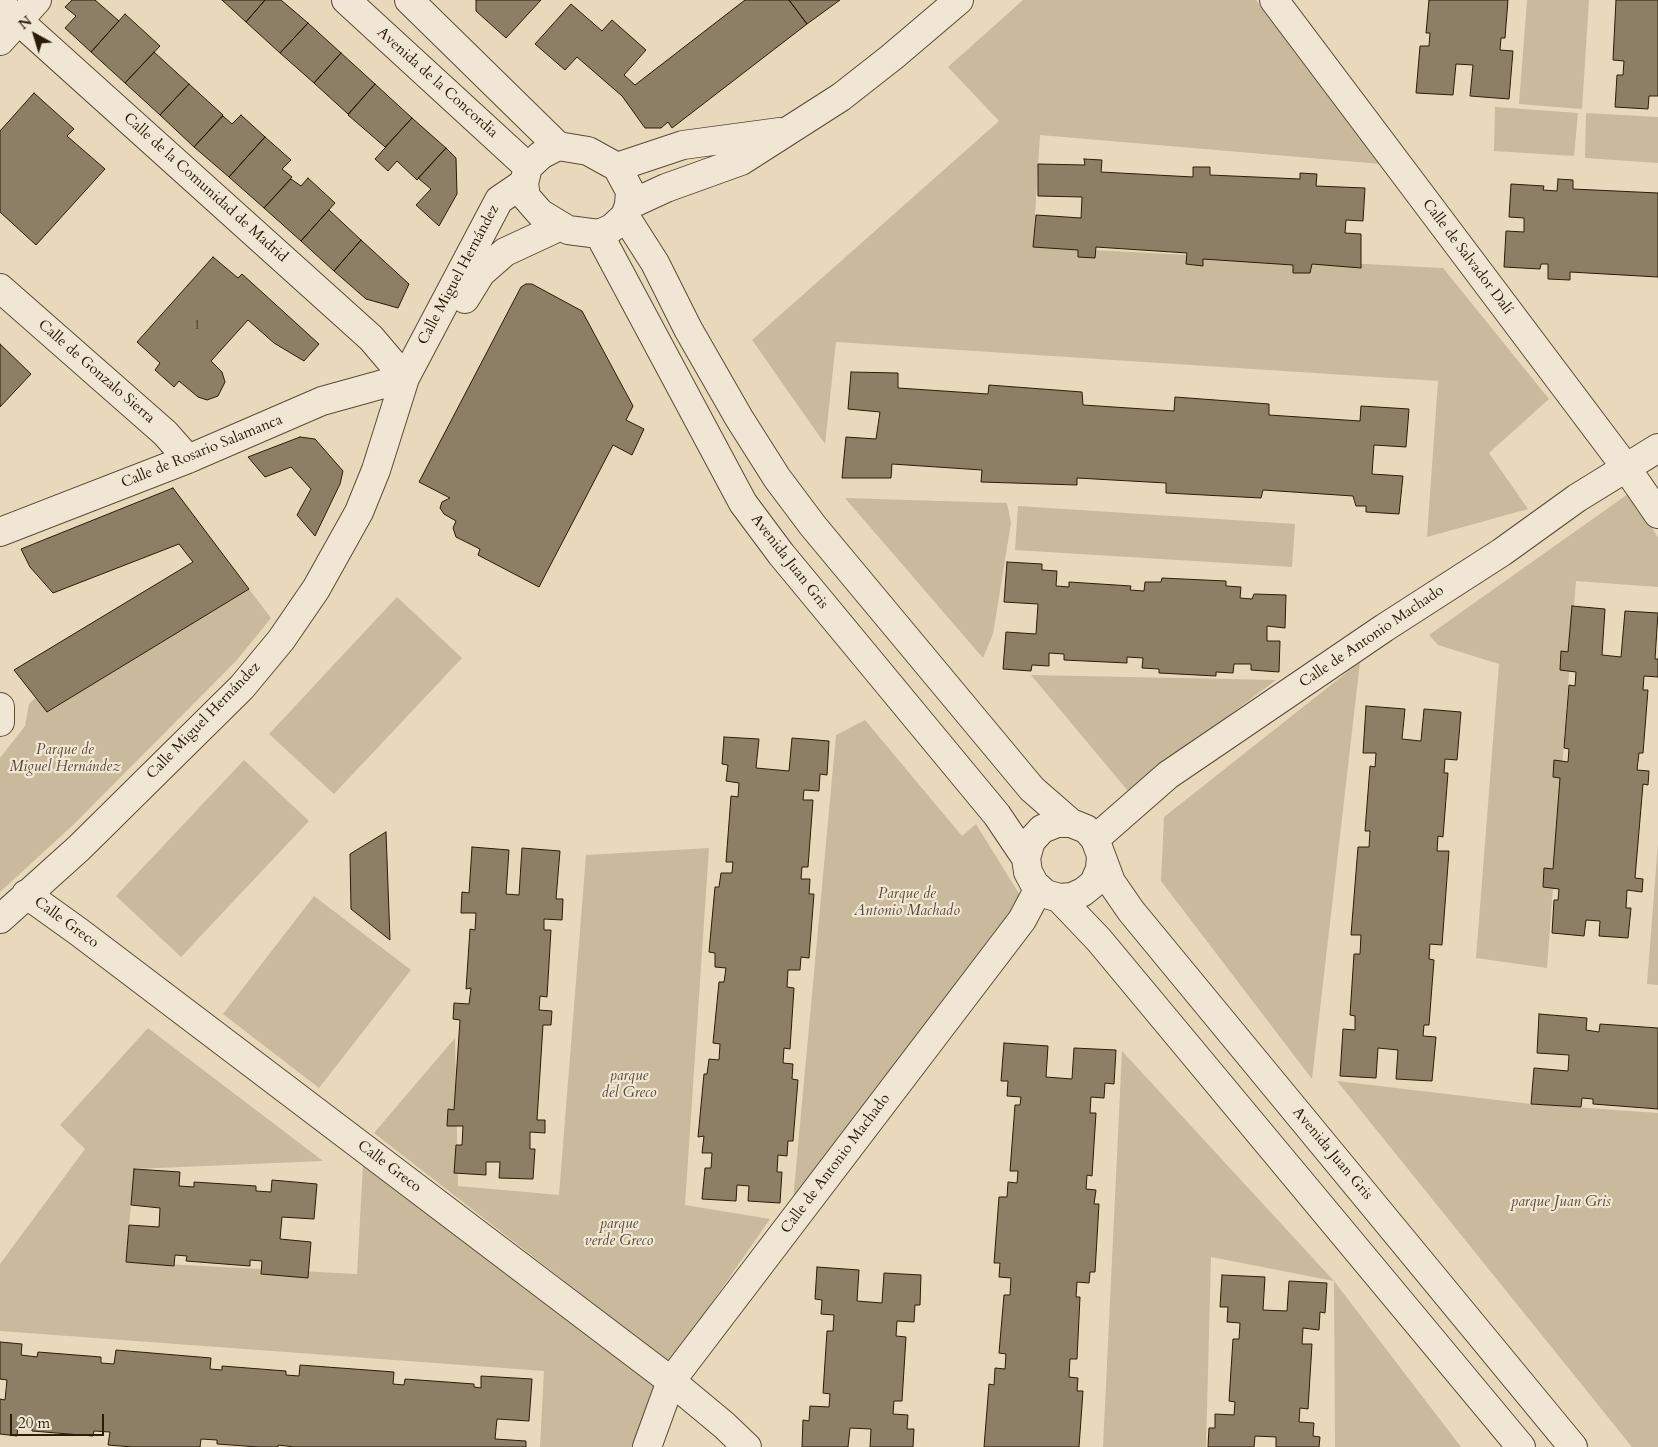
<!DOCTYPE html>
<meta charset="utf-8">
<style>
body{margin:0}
#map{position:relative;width:1658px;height:1447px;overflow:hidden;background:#e9d9bc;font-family:Cardo,serif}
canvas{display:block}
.north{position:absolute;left:10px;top:10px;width:50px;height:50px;-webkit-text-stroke:4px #f1e6d3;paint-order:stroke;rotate:321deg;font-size:14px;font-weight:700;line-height:20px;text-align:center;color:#2a1c08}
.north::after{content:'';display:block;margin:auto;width:18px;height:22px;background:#2a1c08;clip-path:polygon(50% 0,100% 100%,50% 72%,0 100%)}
.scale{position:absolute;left:10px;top:1414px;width:94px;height:22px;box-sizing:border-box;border:2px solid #2a1c08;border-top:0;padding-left:6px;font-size:15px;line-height:18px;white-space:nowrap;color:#2a1c08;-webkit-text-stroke:4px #f1e6d3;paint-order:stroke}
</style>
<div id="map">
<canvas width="1658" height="1447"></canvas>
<div class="north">N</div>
<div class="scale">20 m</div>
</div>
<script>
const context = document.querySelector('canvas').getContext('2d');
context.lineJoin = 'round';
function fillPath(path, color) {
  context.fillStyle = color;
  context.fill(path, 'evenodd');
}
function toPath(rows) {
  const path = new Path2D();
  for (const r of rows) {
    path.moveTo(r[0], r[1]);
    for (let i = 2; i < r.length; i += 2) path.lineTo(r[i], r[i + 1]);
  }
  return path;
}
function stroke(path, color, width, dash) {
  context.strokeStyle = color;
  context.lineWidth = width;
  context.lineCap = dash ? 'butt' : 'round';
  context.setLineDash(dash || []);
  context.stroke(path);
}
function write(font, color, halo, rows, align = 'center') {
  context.font = font + ' Cardo,serif';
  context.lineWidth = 4.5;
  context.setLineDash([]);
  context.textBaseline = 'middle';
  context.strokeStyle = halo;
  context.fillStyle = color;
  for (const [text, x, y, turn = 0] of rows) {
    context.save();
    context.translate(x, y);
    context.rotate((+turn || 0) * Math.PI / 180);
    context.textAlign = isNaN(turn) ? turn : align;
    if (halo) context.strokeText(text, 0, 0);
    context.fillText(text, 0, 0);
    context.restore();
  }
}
fillPath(toPath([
 [1023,0,1256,0,1381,164,1040,135,1033,247,1443,268,1549,399,1489,453,1528,509,1427,537,1438,381,836,342,825,444,752,340,999,121,948,67],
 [1527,0,1589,0,1582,109,1519,104],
 [1495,107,1578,113,1574,156,1494,151],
 [1586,113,1658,117,1658,163,1585,158],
 [1628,494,1658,537,1658,587,1576,581,1547,968,1476,958,1499,664,1438,645,1429,635],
 [845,498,1007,503,1011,523,993,634,983,658],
 [1018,506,1295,524,1292,567,1015,550],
 [249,589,271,618,236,661,74,824,0,892,0,758,25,726,29,704,35,698,48,712],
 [397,597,462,658,334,794,269,734],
 [1360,662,1312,1079,1161,881,1164,817],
 [1031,675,1276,680,1128,791],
 [865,720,962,836,976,824,1021,897,793,1200,836,735],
 [244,760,309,821,181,957,116,896],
 [1658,843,1658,985,1647,984],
 [709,848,685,1205,770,1219,670,1363,374,1133,455,1038,458,1186,559,1195,586,855],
 [314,896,411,970,319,1088,223,1014],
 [148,1028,323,1161,134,1169,126,1262,357,1274,363,1165,655,1384,633,1447,540,1447,544,1371,0,1331,0,1264,85,1149,60,1125],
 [1122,1051,1334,1281,1461,1447,1335,1447,1334,1281,1211,1257,1206,1447,1103,1447],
 [1337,1081,1531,1104,1658,1113,1658,1447,1632,1447]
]), '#c9b99d');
const building = toPath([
 [72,0,95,0,119,21,91,52,65,28,76,16,65,7,72,0],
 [222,0,265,0,246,22,222,0],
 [265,0,281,0,308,23,280,53,246,22,265,0],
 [476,0,541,0,506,38,476,11,476,0],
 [745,0,789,0,807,24,672,128,668,122,661,128,645,128,622,96,577,57,565,70,535,44,571,4,602,31,612,20,646,50,624,75,635,85,745,0],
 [789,0,840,0,807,24,789,0],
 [1429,0,1508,0,1505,38,1501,38,1500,50,1513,51,1509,99,1470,96,1473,65,1456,64,1453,95,1416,93,1420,46,1429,46,1430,33,1426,33,1429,0],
 [1616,0,1658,0,1658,96,1649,96,1648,109,1615,107,1617,75,1623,75,1624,61,1613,60,1616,0],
 [125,14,160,46,125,83,91,52,125,14],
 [308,23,341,53,314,83,280,53,308,23],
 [154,52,189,84,160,115,125,83,154,52],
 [341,53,375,84,348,114,314,83,341,53],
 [189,84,223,115,194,147,160,115,189,84],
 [375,84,412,118,385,147,348,115,375,84],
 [34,93,74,129,67,136,105,169,36,245,0,212,0,131,34,93],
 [241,115,265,137,229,177,194,147,223,116,232,124,241,115],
 [412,118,446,148,417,180,397,161,388,171,375,159,412,118],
 [265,137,291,160,282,169,292,177,264,208,229,177,265,137],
 [446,148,456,158,457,194,439,226,416,205,431,189,418,178,446,148],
 [1084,159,1102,160,1101,172,1193,177,1193,167,1210,167,1210,175,1300,179,1300,173,1317,174,1316,186,1365,188,1363,221,1346,220,1345,233,1361,234,1361,268,1312,264,1310,273,1293,273,1293,265,1203,259,1203,266,1186,264,1187,253,1096,247,1095,258,1078,257,1078,250,1033,247,1036,215,1081,218,1082,197,1038,196,1038,164,1085,165,1084,159],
 [308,178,335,203,301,241,264,208,291,179,301,186,308,178],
 [1558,179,1573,180,1573,189,1658,193,1658,277,1570,272,1570,280,1548,279,1548,264,1541,264,1540,269,1504,267,1506,231,1524,232,1524,218,1509,217,1511,184,1544,186,1543,190,1557,191,1558,179],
 [329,210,361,240,334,271,301,241,329,210],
 [361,240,409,284,398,308,366,299,334,271,361,240],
 [213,257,238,278,242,274,319,344,304,361,274,343,248,320,211,361,222,372,225,382,218,396,207,400,198,397,179,381,174,387,155,370,160,363,137,342,213,257],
 [526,284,532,284,582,311,633,406,626,420,644,429,632,455,613,445,539,587,478,555,480,549,456,537,453,528,456,521,444,514,440,508,442,502,450,498,419,482,521,287,526,284],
 [0,344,31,374,0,407,0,344],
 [851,372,898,373,898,388,988,394,989,385,1082,392,1083,405,1174,411,1175,397,1269,404,1269,415,1360,421,1361,406,1409,409,1406,447,1374,445,1372,474,1403,476,1399,514,1366,512,1366,506,1356,506,1353,496,1263,490,1261,498,1166,493,1166,483,1077,478,1077,485,981,482,982,470,892,464,891,478,842,478,846,437,876,439,880,412,848,409,851,372],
 [300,437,315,439,343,471,340,484,315,536,297,515,311,489,291,467,265,477,248,457,300,437],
 [173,488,249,589,47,712,14,670,193,562,179,544,53,593,30,567,21,549,173,488],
 [1007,562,1042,564,1042,570,1057,571,1056,586,1069,587,1069,582,1131,586,1130,590,1144,591,1145,582,1161,582,1162,578,1226,581,1226,586,1241,587,1240,598,1252,599,1254,594,1286,595,1285,628,1267,626,1267,641,1280,641,1279,672,1251,670,1251,664,1234,664,1233,673,1216,672,1216,676,1159,673,1159,669,1142,668,1143,658,1127,657,1127,663,1064,660,1064,654,1049,653,1049,666,1032,665,1031,671,1003,669,1006,632,1036,634,1038,604,1004,602,1007,562],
 [1572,606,1605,609,1602,655,1621,657,1625,611,1658,613,1655,659,1658,659,1658,677,1644,676,1643,690,1648,690,1643,753,1639,753,1637,770,1649,771,1648,785,1643,784,1635,878,1643,879,1642,892,1627,890,1626,908,1631,908,1628,938,1599,936,1600,921,1586,920,1584,936,1552,933,1554,900,1558,900,1559,889,1543,887,1544,868,1553,869,1560,778,1553,777,1554,760,1568,762,1569,749,1564,748,1569,685,1575,686,1576,672,1560,670,1561,651,1568,652,1572,606],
 [1366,706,1405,709,1402,739,1421,741,1424,709,1461,712,1457,760,1445,759,1444,773,1448,773,1443,837,1438,836,1437,851,1449,851,1442,945,1430,944,1429,959,1434,960,1429,1025,1424,1025,1423,1036,1436,1037,1432,1081,1396,1079,1398,1050,1378,1048,1376,1078,1340,1076,1343,1029,1355,1030,1355,1016,1350,1015,1354,954,1360,954,1361,935,1351,935,1358,847,1369,847,1370,831,1365,831,1370,766,1375,767,1376,753,1363,753,1366,706],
 [724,737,759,739,756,768,789,771,792,738,829,741,827,775,820,774,819,791,804,790,803,800,813,800,808,867,802,867,801,879,810,879,809,894,814,894,809,958,801,957,800,970,788,970,787,987,794,988,790,1049,784,1048,783,1063,793,1064,792,1079,798,1080,793,1141,788,1141,787,1156,778,1155,777,1172,782,1172,780,1203,748,1201,749,1186,737,1185,736,1201,702,1199,705,1168,711,1168,712,1153,702,1153,704,1136,698,1137,704,1074,707,1074,709,1059,719,1060,720,1044,713,1043,719,982,724,982,726,968,715,967,715,953,709,952,715,887,719,887,721,873,732,873,733,862,726,862,731,796,738,797,739,783,726,781,728,765,722,764,724,737],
 [386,832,390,940,351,909,350,854,386,832],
 [472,847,509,850,506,894,519,895,522,848,560,851,556,899,563,899,562,920,544,919,544,930,551,930,547,997,540,996,539,1010,552,1011,551,1025,543,1025,537,1120,545,1120,545,1133,530,1132,530,1149,535,1149,533,1179,499,1178,500,1162,486,1162,486,1175,454,1173,456,1145,462,1145,463,1126,447,1126,448,1109,454,1110,460,1020,453,1019,454,1003,469,1004,471,988,466,989,470,929,475,930,476,913,461,913,462,892,469,893,472,847],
 [1539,1014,1587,1018,1586,1030,1599,1032,1600,1024,1658,1028,1658,1109,1593,1104,1593,1099,1582,1098,1581,1107,1531,1104,1534,1068,1568,1071,1569,1055,1537,1053,1539,1014],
 [1004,1043,1048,1046,1046,1077,1072,1079,1074,1048,1116,1050,1114,1084,1105,1083,1104,1098,1091,1097,1090,1113,1096,1113,1092,1176,1087,1175,1086,1189,1096,1190,1094,1204,1099,1204,1095,1272,1090,1272,1089,1283,1077,1282,1076,1297,1080,1297,1077,1359,1070,1359,1069,1377,1078,1378,1077,1391,1083,1391,1079,1447,984,1447,989,1384,994,1385,995,1368,1005,1369,1006,1354,999,1353,1004,1295,1010,1295,1011,1278,999,1277,1000,1263,994,1263,999,1197,1007,1197,1008,1182,1017,1183,1018,1171,1010,1171,1015,1105,1020,1105,1021,1097,1007,1096,1008,1081,1001,1081,1004,1043],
 [134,1169,180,1172,179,1186,194,1187,194,1182,256,1186,256,1191,271,1192,272,1180,317,1184,314,1219,282,1217,280,1239,311,1242,308,1278,261,1274,262,1261,250,1260,250,1266,186,1261,187,1256,175,1255,174,1266,126,1262,129,1225,159,1227,160,1208,131,1205,134,1169],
 [817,1267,859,1270,857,1301,882,1303,884,1273,921,1275,920,1305,915,1305,914,1322,897,1321,896,1336,906,1337,902,1401,894,1401,893,1414,908,1415,907,1429,914,1429,913,1447,870,1447,871,1429,850,1428,848,1447,802,1447,803,1420,809,1421,810,1406,829,1407,830,1394,823,1393,827,1331,833,1331,834,1315,821,1314,822,1300,815,1299,817,1267],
 [1222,1275,1265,1277,1263,1310,1287,1311,1289,1281,1327,1283,1325,1313,1320,1312,1319,1330,1303,1328,1302,1344,1312,1344,1308,1409,1300,1408,1299,1422,1314,1423,1313,1436,1320,1437,1319,1447,1276,1447,1276,1437,1255,1436,1254,1447,1208,1447,1209,1428,1215,1428,1215,1414,1234,1415,1235,1402,1229,1401,1233,1339,1239,1339,1240,1323,1227,1322,1228,1307,1220,1307,1222,1275],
 [0,1342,22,1344,21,1355,37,1357,38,1352,101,1357,101,1363,114,1364,116,1350,211,1358,210,1369,222,1370,222,1366,286,1371,286,1375,299,1376,300,1365,394,1372,393,1384,404,1385,405,1379,474,1384,474,1387,481,1388,481,1376,532,1379,529,1421,497,1419,495,1439,526,1441,526,1447,295,1447,278,1445,278,1447,259,1447,217,1444,217,1440,201,1439,200,1447,133,1447,108,1445,110,1432,94,1431,93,1436,32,1431,32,1427,18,1425,17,1436,0,1434,0,1399,5,1400,7,1380,0,1379,0,1342]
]);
fillPath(building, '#8d7e66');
stroke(building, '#2a1c08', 1);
const minor = toPath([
 [1274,0,1627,469,1658,514],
 [0,4,371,338,405,378],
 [0,41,37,0],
 [617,167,683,145,780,132],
 [629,205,666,188,741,161,841,97,892,57,959,0],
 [0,288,165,433,188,459],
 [465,299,481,273,505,252,561,226],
 [0,532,188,459,322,401,405,378],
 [0,707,0,722],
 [1095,839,1168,775,1384,628,1502,552,1577,498,1658,448],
 [26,894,79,932,671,1381,724,1425,747,1447],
 [0,919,79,848,242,687,281,640,316,589,359,512,376,470,405,378,499,200,524,183],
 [647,1447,671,1381,1022,920,1039,888]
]);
const tertiary = toPath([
 [346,0,528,167],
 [409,0,558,146],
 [558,146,588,151,617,167,630,191,629,205,625,216,612,228,599,234,568,230,540,213,526,197,524,183,528,167,541,155,558,146],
 [625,216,655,263,688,329,739,418,777,478,813,526,1032,789,1071,823,1086,829,1095,839,1111,882,1131,911,1573,1447],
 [599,234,743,503,781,554,997,815,1026,858,1028,872,1035,885,1046,894,1059,898,1072,897,1083,892,1094,883,1100,869,1101,855],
 [1026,858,1031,841,1042,829,1057,823,1071,823],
 [1059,898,1099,940,1521,1447]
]);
stroke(minor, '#5a4b35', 30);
stroke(tertiary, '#5a4b35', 30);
stroke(minor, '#f1e6d3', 28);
stroke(tertiary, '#f1e6d3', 28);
write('12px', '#433420', null, [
 ["1",197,326]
]);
write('15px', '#2a1c08', '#f1e6d3', [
 ["Avenida de la Concordia",437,83,42],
 ["Calle de la Comunidad de Madrid",205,188,42],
 ["Calle de Salvador Dalí",1467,257,53],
 ["Calle Miguel Hernández",459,275,-62],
 ["Calle de Gonzalo Sierra",96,372,41],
 ["Calle de Rosario Salamanca",202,452,-22],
 ["Avenida Juan Gris",789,562,52],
 ["Calle de Antonio Machado",1372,637,-34],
 ["Calle Miguel Hernández",204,721,-46],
 ["Calle Greco",66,923,36],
 ["Avenida Juan Gris",1332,1154,50],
 ["Calle de Antonio Machado",836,1164,-53],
 ["Calle Greco",389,1167,37]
]);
write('italic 15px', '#5a4b35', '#f1e6d3', [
 ["Parque de",65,751],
 ["Miguel Hernández",65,768],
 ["Parque de",907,895],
 ["Antonio Machado",907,912],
 ["parque",629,1077],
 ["del Greco",629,1094],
 ["parque Juan Gris",1561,1203],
 ["parque",619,1225],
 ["verde Greco",619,1242]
]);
</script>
